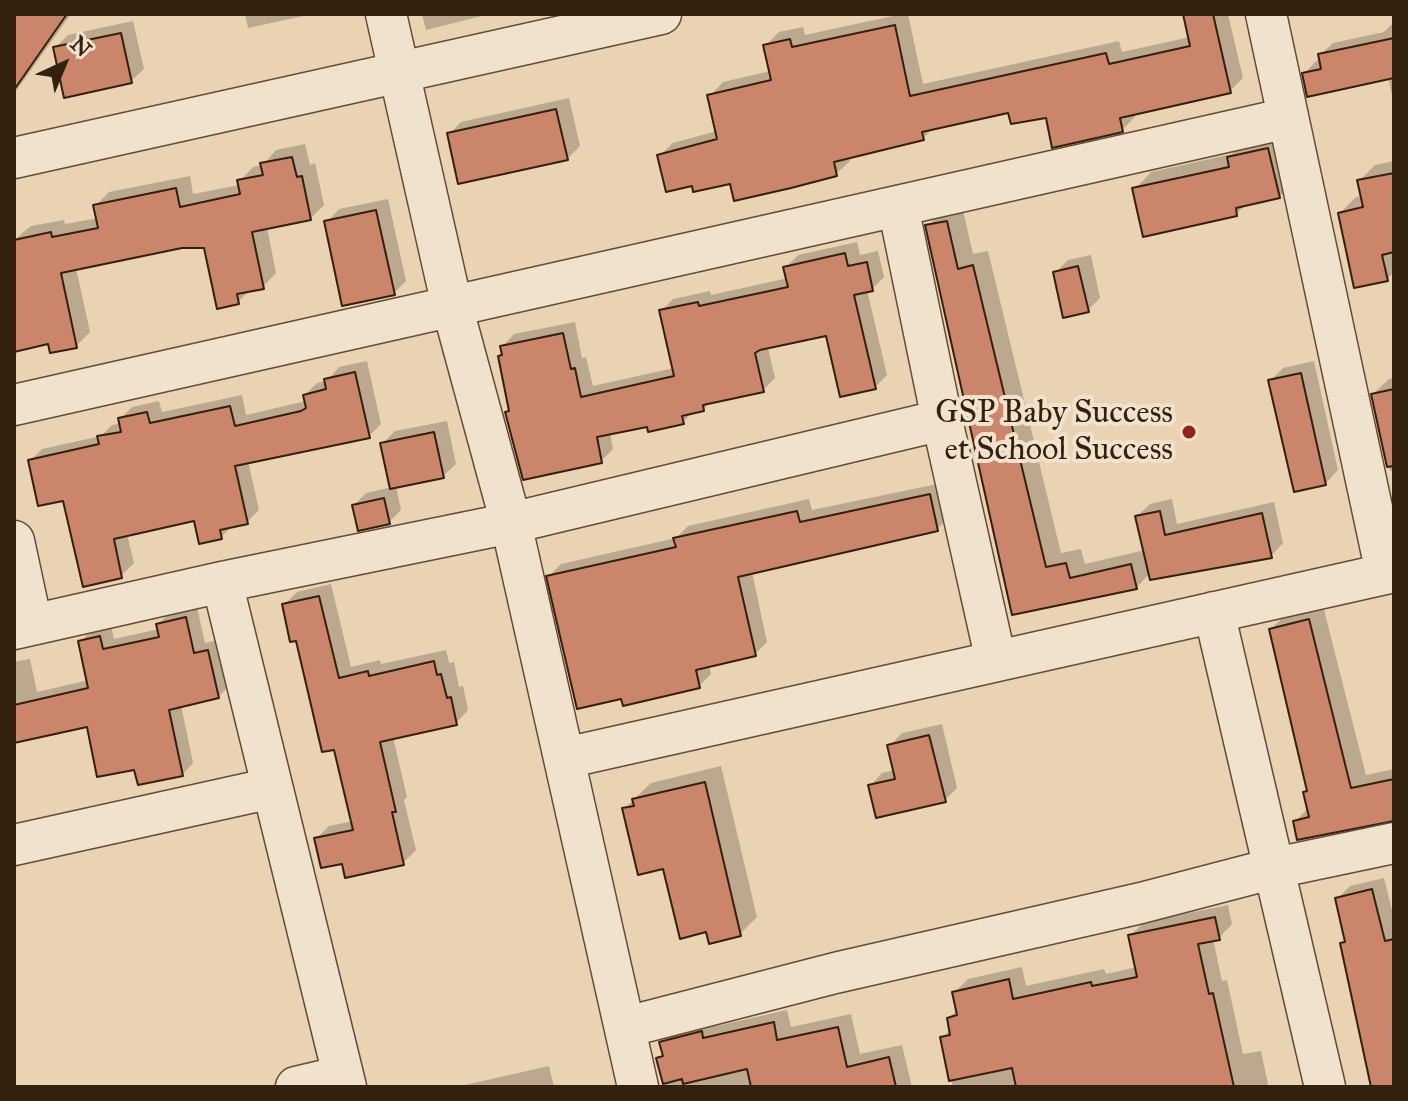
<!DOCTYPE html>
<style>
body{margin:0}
#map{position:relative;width:1408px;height:1101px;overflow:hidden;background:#ead3b3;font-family:"IM FELL Great Primer",serif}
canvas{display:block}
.frame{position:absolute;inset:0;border:16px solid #33200f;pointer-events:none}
.north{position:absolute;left:24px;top:24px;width:80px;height:80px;-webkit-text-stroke:6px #f1e2ce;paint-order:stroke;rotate:44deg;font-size:22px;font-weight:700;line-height:32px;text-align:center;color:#33200f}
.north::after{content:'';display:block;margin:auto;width:28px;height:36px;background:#33200f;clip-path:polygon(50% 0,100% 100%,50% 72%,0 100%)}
</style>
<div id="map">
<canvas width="1408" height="1101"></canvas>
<div class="frame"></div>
<div class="north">N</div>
</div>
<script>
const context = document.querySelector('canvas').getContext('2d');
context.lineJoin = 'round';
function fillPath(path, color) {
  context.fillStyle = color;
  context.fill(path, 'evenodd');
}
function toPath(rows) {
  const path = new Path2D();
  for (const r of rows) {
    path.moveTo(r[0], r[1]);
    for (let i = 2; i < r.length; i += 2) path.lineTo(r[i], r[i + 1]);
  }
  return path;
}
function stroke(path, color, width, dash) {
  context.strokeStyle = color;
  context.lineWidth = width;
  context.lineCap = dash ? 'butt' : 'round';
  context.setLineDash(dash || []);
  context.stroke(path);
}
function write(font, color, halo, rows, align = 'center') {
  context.font = font + ' "IM FELL Great Primer",serif';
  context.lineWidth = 8;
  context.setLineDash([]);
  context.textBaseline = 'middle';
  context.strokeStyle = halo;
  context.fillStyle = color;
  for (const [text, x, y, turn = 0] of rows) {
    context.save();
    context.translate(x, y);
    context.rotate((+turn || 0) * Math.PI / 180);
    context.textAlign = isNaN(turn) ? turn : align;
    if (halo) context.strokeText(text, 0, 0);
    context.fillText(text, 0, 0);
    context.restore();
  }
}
fillPath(toPath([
 [14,14,71,14,14,94],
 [245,14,313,14,248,28],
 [422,14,490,14,426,30],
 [902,14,908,14,923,84,1119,41,1122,52,1190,37,1185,14,1228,14,1243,78,1230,91,1134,113,1135,117,1122,130,1010,111,934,128,923,138,848,156,850,161,836,174,694,184,659,156,673,143,717,131,710,96,723,82,771,71,765,46,779,32,803,27,805,35],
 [133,21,144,69,131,81,56,47,68,35],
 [1394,22,1394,104,1388,77,1304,74,1316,61,1322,60,1320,55,1333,43,1384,32],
 [569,98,580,146,567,159,449,134,461,122],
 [1285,132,1295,180,1279,197,1247,204,1236,214,1135,189,1151,172,1232,154,1246,141],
 [305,144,310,165,315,163,324,205,310,219,267,227,276,273,263,287,251,289,238,302,205,246,181,246,76,268,90,332,76,346,50,342,14,350,14,240,31,226,64,220,65,224,98,218,95,206,109,192,190,176,193,194,240,185,240,181,253,167,263,165,276,150],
 [1394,161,1394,272,1387,279,1340,213,1356,197,1362,196,1359,181,1375,165],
 [388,199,406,281,394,293,327,222,339,209],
 [962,206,973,254,988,251,1061,553,1081,549,1085,564,1145,550,1137,516,1150,504,1172,499,1177,524,1274,502,1283,543,1271,556,1150,573,1136,588,1013,613,928,226,943,210],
 [857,242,860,255,878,251,884,277,872,289,867,290,887,375,875,387,827,333,768,348,775,378,763,390,711,402,703,409,693,412,683,422,648,425,610,432,613,449,601,461,507,412,511,409,500,357,503,353,502,347,514,334,575,322,582,358,586,357,593,386,674,368,661,311,673,299,710,291,711,295,788,278,785,268,798,255],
 [1091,255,1100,298,1088,310,1055,273,1068,260],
 [367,361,381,424,369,436,248,461,259,510,247,522,233,525,221,537,196,519,127,534,134,563,121,576,64,498,30,461,42,449,101,436,112,425,121,423,120,419,132,407,159,401,162,412,242,395,246,415,306,401,305,395,317,383,327,381,339,367],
 [1314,361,1338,470,1326,483,1270,381,1283,368],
 [1394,378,1394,470,1390,471,1373,394,1389,379],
 [447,421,456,464,443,476,396,486,401,510,389,522,354,505,366,493,392,487,383,443,395,431],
 [942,483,950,517,937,529,752,572,767,642,755,654,709,665,711,674,699,686,549,576,561,564,676,538,688,526,809,499,812,510],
 [331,584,351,667,380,660,381,664,446,650,449,663,454,662,459,687,463,686,468,710,456,723,393,737,407,797,404,800,416,850,403,863,344,861,316,839,329,826,353,821,336,747,284,605,297,592],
 [1323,606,1366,775,1394,769,1394,819,1295,822,1308,808,1305,792,1308,789,1271,629,1285,615],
 [197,607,205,643,219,640,230,685,218,697,181,705,193,763,182,775,136,767,88,724,14,743,14,662,30,659,37,692,89,680,80,642,92,630,111,626,114,639,159,629,158,624,170,613],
 [942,724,957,788,945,800,870,786,882,773,895,770,889,746,902,733],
 [721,766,757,917,740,934,707,930,624,809,651,783],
 [1384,878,1394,918,1394,1087,1374,1087,1343,943,1347,939,1337,899,1350,886],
 [1228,905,1232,924,1219,938,1213,939,1222,981,1227,980,1243,1054,1261,1051,1268,1084,1265,1087,953,1087,942,1038,951,1029,949,1018,958,1009,954,993,968,979,1022,967,1026,986,1104,969,1106,974,1137,967,1130,936,1144,922],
 [787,1010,791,1027,851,1014,860,1054,902,1045,912,1087,665,1087,658,1058,664,1052,662,1043,675,1029,715,1019,717,1026],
 [549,1066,554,1087,456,1087]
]), '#0003');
const building = toPath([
 [14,14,67,14,14,90,14,14],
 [1183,14,1213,14,1231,93,1120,118,1123,132,1052,148,1046,118,1011,124,1008,113,922,132,924,140,834,162,837,176,791,188,734,201,730,184,693,192,692,186,666,192,657,155,717,139,707,95,771,80,763,45,790,39,792,47,895,25,910,96,1106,53,1109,64,1190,46,1183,14],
 [121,33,132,83,64,98,53,47,121,33],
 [1394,38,1394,78,1307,97,1302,73,1321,69,1318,54,1394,38],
 [556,109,568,160,458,184,447,133,556,109],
 [1268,148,1280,198,1236,208,1237,216,1143,237,1132,188,1229,167,1227,157,1268,148],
 [292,157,297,177,302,176,311,220,252,232,264,289,237,294,239,304,217,309,204,248,182,248,61,273,77,348,50,353,48,344,14,352,14,240,51,232,52,237,98,228,93,205,176,188,180,207,240,194,237,180,263,175,260,163,292,157],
 [1394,173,1394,252,1382,255,1388,281,1354,288,1338,213,1363,207,1357,180,1394,173],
 [376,210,395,295,342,306,324,221,376,210],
 [947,221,958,269,973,265,1046,567,1066,563,1070,578,1131,564,1137,589,1012,615,925,225,947,221],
 [845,253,848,266,867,262,873,291,854,295,876,389,840,397,826,336,760,350,755,353,764,392,703,405,704,411,682,416,684,424,648,432,647,427,597,437,602,463,523,480,505,412,509,411,498,356,502,355,500,346,563,333,571,369,575,368,581,397,674,376,659,310,698,302,699,306,788,287,783,267,845,253],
 [1078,266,1089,312,1063,318,1053,272,1078,266],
 [355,372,370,438,235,466,248,524,220,530,222,539,199,544,194,521,114,539,122,578,83,587,63,501,38,506,28,460,99,444,97,436,121,432,118,418,147,412,150,423,230,406,235,426,301,411,306,408,303,395,326,389,324,379,355,372],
 [1301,373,1326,485,1294,492,1268,380,1301,373],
 [1394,389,1394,466,1387,467,1371,394,1394,389],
 [434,432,444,478,390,489,380,443,434,432],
 [930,494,938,531,738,577,756,656,696,670,700,688,623,706,621,699,577,709,546,576,676,547,673,538,797,511,800,522,930,494],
 [384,498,390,524,358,531,352,505,384,498],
 [1160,511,1165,535,1262,513,1272,558,1150,580,1135,516,1160,511],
 [319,596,339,678,368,671,369,676,434,661,437,675,441,674,447,698,451,697,457,725,380,742,396,812,392,812,404,865,345,878,342,864,321,868,314,838,353,830,334,750,322,752,296,641,290,642,282,604,319,596],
 [186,617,194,653,208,650,219,698,169,710,183,776,138,785,134,770,97,777,87,727,14,743,14,705,88,688,78,641,100,636,103,649,159,637,156,624,186,617],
 [1309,619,1351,788,1394,779,1394,821,1297,840,1293,821,1309,817,1303,792,1307,791,1269,629,1309,619],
 [929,735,946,802,876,818,868,785,895,779,887,745,929,735],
 [705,782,741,936,709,944,706,932,680,939,663,869,638,875,622,808,634,806,632,799,705,782],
 [1372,889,1385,941,1394,939,1394,1087,1371,1087,1340,943,1345,942,1335,898,1372,889],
 [1215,917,1220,940,1198,944,1209,994,1213,993,1234,1087,1016,1087,1012,1068,949,1081,940,1037,950,1035,947,1018,957,1015,952,992,1009,979,1013,999,1091,982,1092,986,1137,977,1128,935,1215,917],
 [774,1022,777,1040,838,1027,847,1067,889,1057,896,1087,751,1087,747,1069,683,1084,682,1079,663,1084,656,1058,663,1056,659,1042,702,1031,703,1038,774,1022]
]);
fillPath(building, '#ca856a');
stroke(building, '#33200f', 2);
const minor = toPath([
 [386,14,452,306,511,523,638,1087],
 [1266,14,1386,573],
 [14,158,661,14],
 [898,206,942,420,996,661],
 [14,405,1288,118],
 [14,541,32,625],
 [222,582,346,1087],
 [1214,612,1325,1087],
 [14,629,222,582,511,523,942,420],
 [565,758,1394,572],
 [14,845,272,788],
 [626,1027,835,973,1141,903,1275,868,1394,843],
 [296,1087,343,1076]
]);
stroke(minor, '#614d38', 43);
stroke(minor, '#f1e2ce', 40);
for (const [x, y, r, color] of [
 [1189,432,8,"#8f2418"]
]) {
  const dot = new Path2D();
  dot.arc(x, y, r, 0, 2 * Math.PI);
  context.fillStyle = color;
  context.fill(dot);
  stroke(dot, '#f1e2ce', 3);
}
write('32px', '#33200f', '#f1e2ce', [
 ["GSP Baby Success",1173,414],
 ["et School Success",1173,451]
], 'right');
</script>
